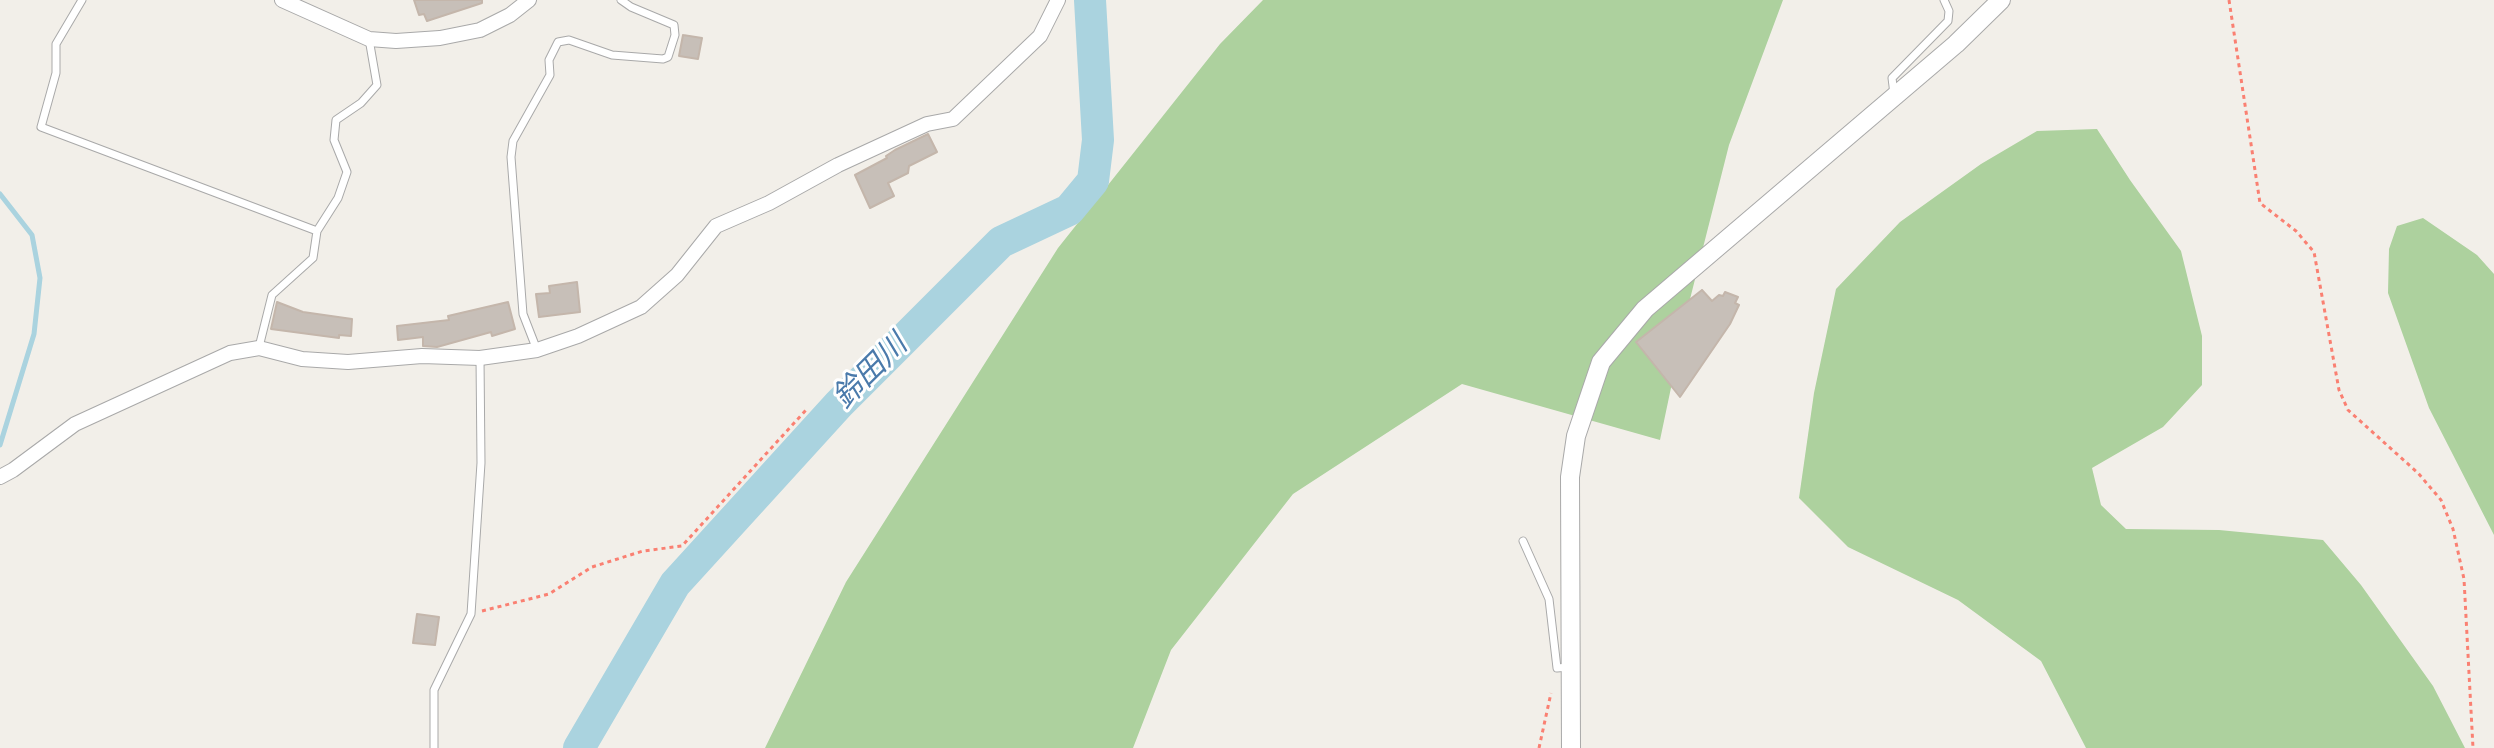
<!DOCTYPE html>
<meta charset="utf-8">
<style>
body{margin:0}
canvas{display:block;background:#f2efe9}
</style>
<canvas width="2494" height="748"></canvas>
<script>
const context = document.querySelector('canvas').getContext('2d');
context.lineJoin = 'round';
function fillPath(path, color) {
  context.fillStyle = color;
  context.fill(path, 'evenodd');
}
function toPath(rows) {
  const path = new Path2D();
  for (const r of rows) {
    path.moveTo(r[0], r[1]);
    for (let i = 2; i < r.length; i += 2) path.lineTo(r[i], r[i + 1]);
  }
  return path;
}
function stroke(path, color, width, dash) {
  context.strokeStyle = color;
  context.lineWidth = width;
  context.lineCap = dash ? 'butt' : 'round';
  context.setLineDash(dash || []);
  context.stroke(path);
}
function write(font, color, halo, rows, align = 'center') {
  context.font = font + ' "Space Grotesk","Noto Sans JP",sans-serif';
  context.lineWidth = 6;
  context.setLineDash([]);
  context.textBaseline = 'middle';
  context.strokeStyle = halo;
  context.fillStyle = color;
  for (const [text, x, y, turn = 0] of rows) {
    context.save();
    context.translate(x, y);
    context.rotate((+turn || 0) * Math.PI / 180);
    context.textAlign = isNaN(turn) ? turn : align;
    if (halo) context.strokeText(text, 0, 0);
    context.fillText(text, 0, 0);
    context.restore();
  }
}
fillPath(toPath([
 [1263,0,1783,0,1729,145,1688,307,1660,440,1462,384,1293,494,1171,650,1133,748,765,748,846,582,1058,248,1220,44],
 [2097,129,2130,180,2181,251,2202,336,2202,385,2163,427,2092,468,2101,505,2126,529,2219,530,2323,540,2361,585,2433,686,2465,748,2086,748,2041,661,1958,600,1848,547,1799,498,1814,393,1836,289,1900,222,1981,164,2037,131],
 [2423,218,2477,255,2494,274,2494,535,2429,408,2388,293,2389,249,2397,226]
]), '#add19e');
stroke(toPath([
 [0,194,32,235,40,278,34,334,0,445]
]), '#aad3df', 5);
stroke(toPath([
 [579,748,675,584,839,404,1001,242,1069,210,1093,181,1098,140,1090,0]
]), '#aad3df', 32);
const building = toPath([
 [414,0,482,0,482,3,427,21,424,14,419,15,414,0],
 [683,35,702,38,698,59,679,56,683,35],
 [928,134,937,152,909,166,908,173,888,183,894,196,870,208,855,175,887,158,886,156,895,150,928,134],
 [577,282,580,312,539,317,536,294,550,293,549,286,577,282],
 [1702,290,1712,301,1719,295,1723,296,1725,292,1738,297,1735,303,1739,305,1730,324,1680,397,1636,342,1702,290],
 [277,302,303,312,352,319,351,336,339,335,339,338,271,329,277,302],
 [508,302,515,329,492,336,491,332,437,347,423,346,423,337,398,340,397,326,449,320,448,316,508,302],
 [417,614,439,617,435,645,413,643,417,614]
]);
fillPath(building, '#c7bfb8');
stroke(building, '#c4b6ab', 2);
const service = toPath([
 [82,0,56,44,56,73,41,127,317,231],
 [1894,94,1892,78,1948,21,1949,11,1944,0],
 [259,347,272,295,313,258,317,231,338,198,347,172,334,140,336,120,361,103,377,85,369,39],
 [537,350,523,314,511,157,513,141,550,75,549,60,558,42,569,40,612,55,663,59,668,57,675,35,674,25,631,7,621,0],
 [1523,541,1549,599,1557,668,1569,667],
 [434,748,434,690,471,614,481,463,480,358]
]);
const minor = toPath([
 [282,0,369,39,396,41,440,38,480,30,510,15,529,0],
 [0,477,13,470,75,424,230,353,259,348,302,359,348,362,422,356,480,358,537,350,578,336,641,307,677,275,716,226,769,203,838,165,927,124,953,119,1040,36,1058,0]
]);
const tertiary = toPath([
 [1571,748,1570,477,1576,436,1601,362,1645,309,1956,44,2001,0]
]);
stroke(service, '#a9a9a9', 9);
stroke(minor, '#a9a9a9', 16);
stroke(tertiary, '#a9a9a9', 20);
stroke(toPath([
 [2229,0,2260,203,2296,231,2314,252,2339,390,2348,410,2418,473,2441,500,2453,529,2464,579,2473,748],
 [482,611,549,594,592,567,643,551,682,546,806,410],
 [1539,748,1551,693]
]), '#fa8072', 3, [4, 4]);
stroke(service, '#fff', 7);
stroke(minor, '#fff', 14);
stroke(tertiary, '#fff', 18);
write('italic 30px', '#4a7aab', '#fff', [
 ["鈴田川",871,372,-45]
]);
</script>
